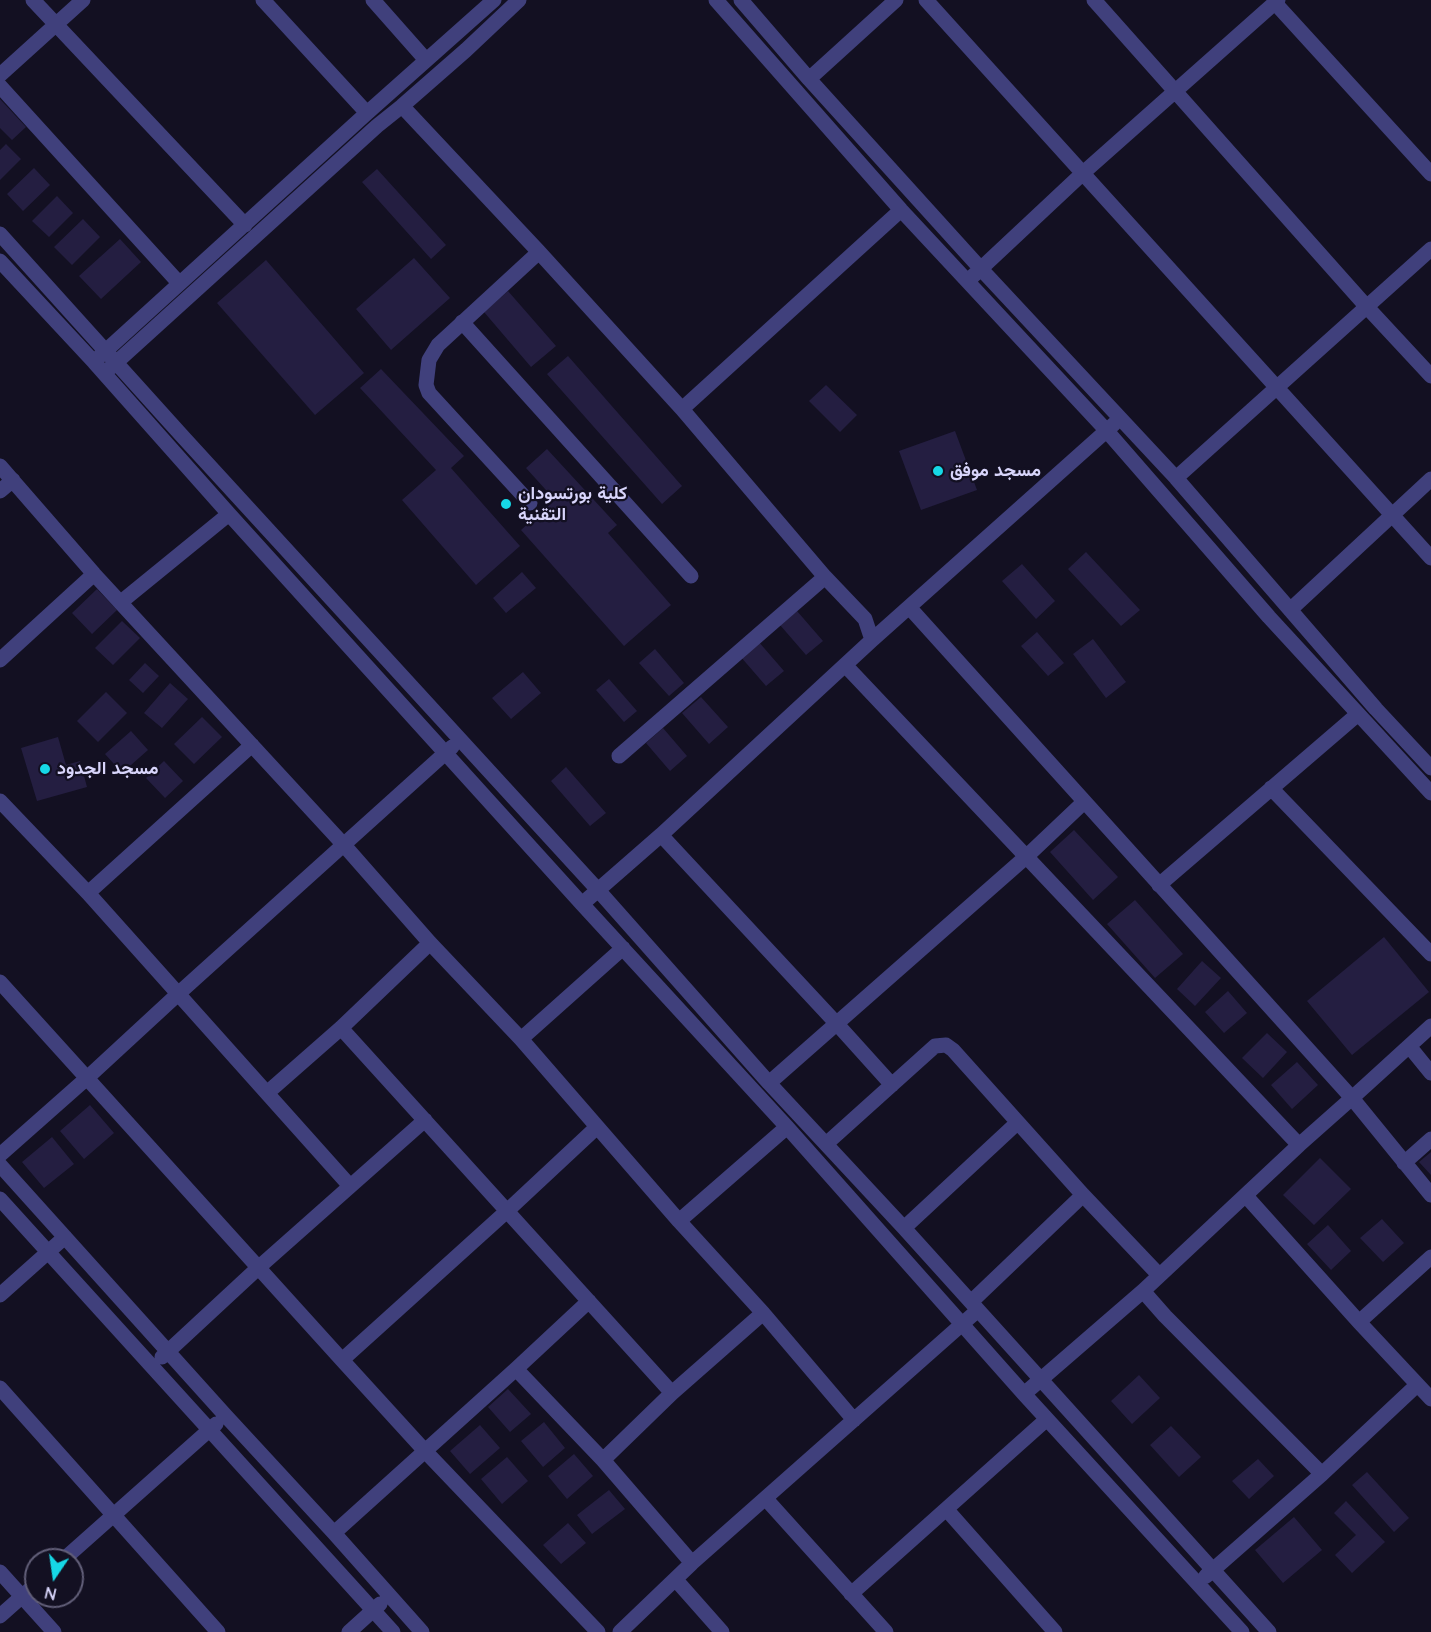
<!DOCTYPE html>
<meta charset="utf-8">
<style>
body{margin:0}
#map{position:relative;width:1431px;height:1632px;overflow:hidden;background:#131022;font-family:Quicksand,sans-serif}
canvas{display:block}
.north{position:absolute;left:24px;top:1548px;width:60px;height:60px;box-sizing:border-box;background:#131022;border:2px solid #625f79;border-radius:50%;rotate:193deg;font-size:16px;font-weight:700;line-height:24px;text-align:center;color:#d8d5fb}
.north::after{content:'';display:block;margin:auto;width:21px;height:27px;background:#16d8e6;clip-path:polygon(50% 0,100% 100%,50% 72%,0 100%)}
</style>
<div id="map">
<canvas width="1431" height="1632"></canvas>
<div class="north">N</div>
</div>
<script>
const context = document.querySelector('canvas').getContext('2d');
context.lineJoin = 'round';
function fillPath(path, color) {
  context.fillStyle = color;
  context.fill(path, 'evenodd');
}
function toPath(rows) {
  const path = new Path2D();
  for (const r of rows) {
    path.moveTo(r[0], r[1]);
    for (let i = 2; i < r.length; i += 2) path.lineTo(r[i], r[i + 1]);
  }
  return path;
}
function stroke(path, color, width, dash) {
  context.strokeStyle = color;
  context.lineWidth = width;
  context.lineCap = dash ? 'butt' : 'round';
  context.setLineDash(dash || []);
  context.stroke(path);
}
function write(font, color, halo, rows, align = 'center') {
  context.font = font + ' Quicksand,Vazirmatn,sans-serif';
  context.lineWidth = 4.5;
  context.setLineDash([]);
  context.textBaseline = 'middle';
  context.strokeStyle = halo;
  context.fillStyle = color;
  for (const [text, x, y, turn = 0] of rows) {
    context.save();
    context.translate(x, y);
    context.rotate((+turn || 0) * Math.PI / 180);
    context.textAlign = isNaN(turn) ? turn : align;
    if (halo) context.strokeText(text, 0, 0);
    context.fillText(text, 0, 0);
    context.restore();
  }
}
fillPath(toPath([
 [0,99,26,127,12,140,0,128],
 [6,144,21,159,0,180,0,150],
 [34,168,50,185,23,211,7,194],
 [377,169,446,245,431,259,362,182],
 [57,196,73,213,49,237,32,221],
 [83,219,100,237,72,265,54,247],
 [120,239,141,262,101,299,79,276],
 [414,258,450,298,391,350,356,309],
 [266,260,364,373,315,415,217,303],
 [508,291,556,346,531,367,484,312],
 [568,356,682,486,662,504,547,374],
 [381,369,464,456,451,468,520,546,476,585,402,500,436,470,360,388],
 [826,385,857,415,840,432,809,401],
 [955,431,977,490,921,510,899,451],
 [547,449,617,525,608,533,671,605,624,646,521,530,555,500,526,468],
 [1086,552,1140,610,1121,626,1068,569],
 [1022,564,1055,601,1036,619,1002,581],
 [522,572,536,588,506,613,493,598],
 [97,589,117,610,92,634,72,613],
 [797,611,823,641,806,655,780,625],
 [122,621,140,638,113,665,95,648],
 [1037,632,1064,663,1048,676,1021,646],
 [1093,639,1126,682,1106,698,1073,654],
 [758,641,784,671,766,686,740,656],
 [655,649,684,683,669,696,639,663],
 [145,663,159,676,143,693,129,680],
 [523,672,541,693,511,719,492,698],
 [609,679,637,711,624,722,596,690],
 [170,683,188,699,162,728,144,713],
 [106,692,127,713,98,742,77,721],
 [701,697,728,727,709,744,682,713],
 [202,717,222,737,194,764,174,744],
 [663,728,687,756,670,771,646,743],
 [131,731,148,750,122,773,105,754],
 [58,737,66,765,80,761,87,787,37,801,21,748],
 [164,761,183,781,165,798,146,778],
 [566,767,606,813,590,826,551,781],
 [1074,830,1118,877,1093,900,1050,852],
 [1135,900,1183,954,1155,978,1107,924],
 [1384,937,1429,992,1352,1055,1307,1001],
 [1202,961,1221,978,1195,1006,1177,989],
 [1228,991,1247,1013,1224,1033,1205,1012],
 [1267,1033,1287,1052,1263,1078,1242,1058],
 [1297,1062,1318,1085,1292,1109,1271,1085],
 [90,1105,114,1133,84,1159,60,1131],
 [52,1137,74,1164,44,1188,22,1162],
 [1431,1152,1431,1175,1419,1162],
 [1320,1158,1351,1189,1314,1225,1283,1195],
 [1382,1219,1404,1243,1383,1262,1360,1238],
 [1328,1225,1351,1251,1331,1270,1307,1244],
 [1139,1375,1160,1398,1132,1424,1111,1401],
 [508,1389,531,1414,510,1432,488,1407],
 [544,1422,565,1448,543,1467,521,1441],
 [480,1425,500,1448,470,1474,450,1451],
 [1171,1426,1201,1457,1179,1477,1150,1445],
 [574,1454,593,1476,567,1499,548,1476],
 [507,1457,528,1481,502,1504,481,1479],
 [1258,1459,1274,1476,1249,1499,1232,1481],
 [1367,1472,1409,1518,1394,1532,1352,1485],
 [609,1490,625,1509,592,1534,577,1515],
 [1346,1501,1385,1542,1352,1573,1335,1555,1356,1535,1334,1513],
 [1294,1517,1322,1550,1283,1583,1255,1550],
 [568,1523,586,1543,561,1564,543,1545]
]), '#241e41');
stroke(toPath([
 [33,0,245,225],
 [263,0,367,113],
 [373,0,426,60],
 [716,0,901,210,1106,430,1269,617,1431,793],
 [741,0,809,79,981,269,1176,478,1376,709,1431,768],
 [926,0,1431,558],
 [1094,0,1366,306,1431,376],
 [1275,3,1431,174],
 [0,75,83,0],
 [809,79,896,0],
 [0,86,179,283],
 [402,106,539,252,682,409,825,577,865,619,872,640],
 [0,234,184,438,598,890,769,1083,904,1228,1269,1632],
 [0,261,94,362,229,514,582,904,787,1127,1024,1394,1242,1632],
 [973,276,1083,173,1278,0],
 [462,322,691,576],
 [100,356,367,113,494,0],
 [109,369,377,126,402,106,466,50,519,0],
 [682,409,901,210],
 [0,466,94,574,343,844,430,943,521,1039,679,1221,763,1313,854,1420],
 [1176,478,1431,249],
 [0,491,13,480],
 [530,503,429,393,426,385,429,360,438,345,539,252],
 [121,602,229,514],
 [909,607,1352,1098,1431,1195],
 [1290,610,1431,479],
 [0,660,94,574],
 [845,665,1299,1145],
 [619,756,825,577],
 [1271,788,1431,954],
 [0,801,88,893,350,1186],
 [661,835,837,1024,892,1085],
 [1159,885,1358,714],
 [88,893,252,745],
 [582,904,661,835,872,640,1114,424],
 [0,982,342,1360,425,1451,598,1632],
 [341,1028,672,1393],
 [521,1039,623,948],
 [1409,1046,1431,1073],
 [769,1083,1027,856,1084,802],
 [267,1093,341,1028,430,943],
 [826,1144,935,1046,946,1045,953,1050,1083,1195,1159,1275],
 [0,1155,87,1078,178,994,452,747],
 [1404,1163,1431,1139],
 [0,1165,225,1415,334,1533,422,1632],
 [1246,1196,1359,1322,1431,1399],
 [0,1199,393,1632],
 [679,1221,787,1127],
 [904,1228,1017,1123],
 [1143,1291,1165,1316,1322,1474],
 [0,1295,65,1237],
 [971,1302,1083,1195],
 [1359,1322,1431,1257],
 [162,1357,258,1268,425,1120],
 [342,1360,507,1211,597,1127],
 [516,1369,603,1460,692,1563],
 [0,1388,218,1632],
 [1024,1394,1143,1291,1299,1145,1352,1098,1431,1026],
 [603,1460,672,1393,763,1313],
 [766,1499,886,1632],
 [947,1510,1055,1632],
 [334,1533,516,1369,589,1301],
 [63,1560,216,1424],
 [0,1572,54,1632],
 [1206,1576,1322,1474,1417,1385],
 [676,1580,722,1632],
 [851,1594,1047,1419],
 [0,1616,36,1584],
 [349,1632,380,1604],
 [620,1632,692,1563,978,1310]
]), '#40407c', 15);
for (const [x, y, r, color] of [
 [938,471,6,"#16d8e6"],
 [506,504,6,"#16d8e6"],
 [45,769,6,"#16d8e6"]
]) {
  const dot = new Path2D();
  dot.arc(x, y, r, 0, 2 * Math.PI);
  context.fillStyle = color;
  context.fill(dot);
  stroke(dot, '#131022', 2);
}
write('bold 18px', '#d8d5fb', '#131022', [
 ["مسجد موفق",950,471],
 ["كلية بورتسودان",518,494],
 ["التقنية",518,515],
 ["مسجد الجدود",57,769]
], 'left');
</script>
